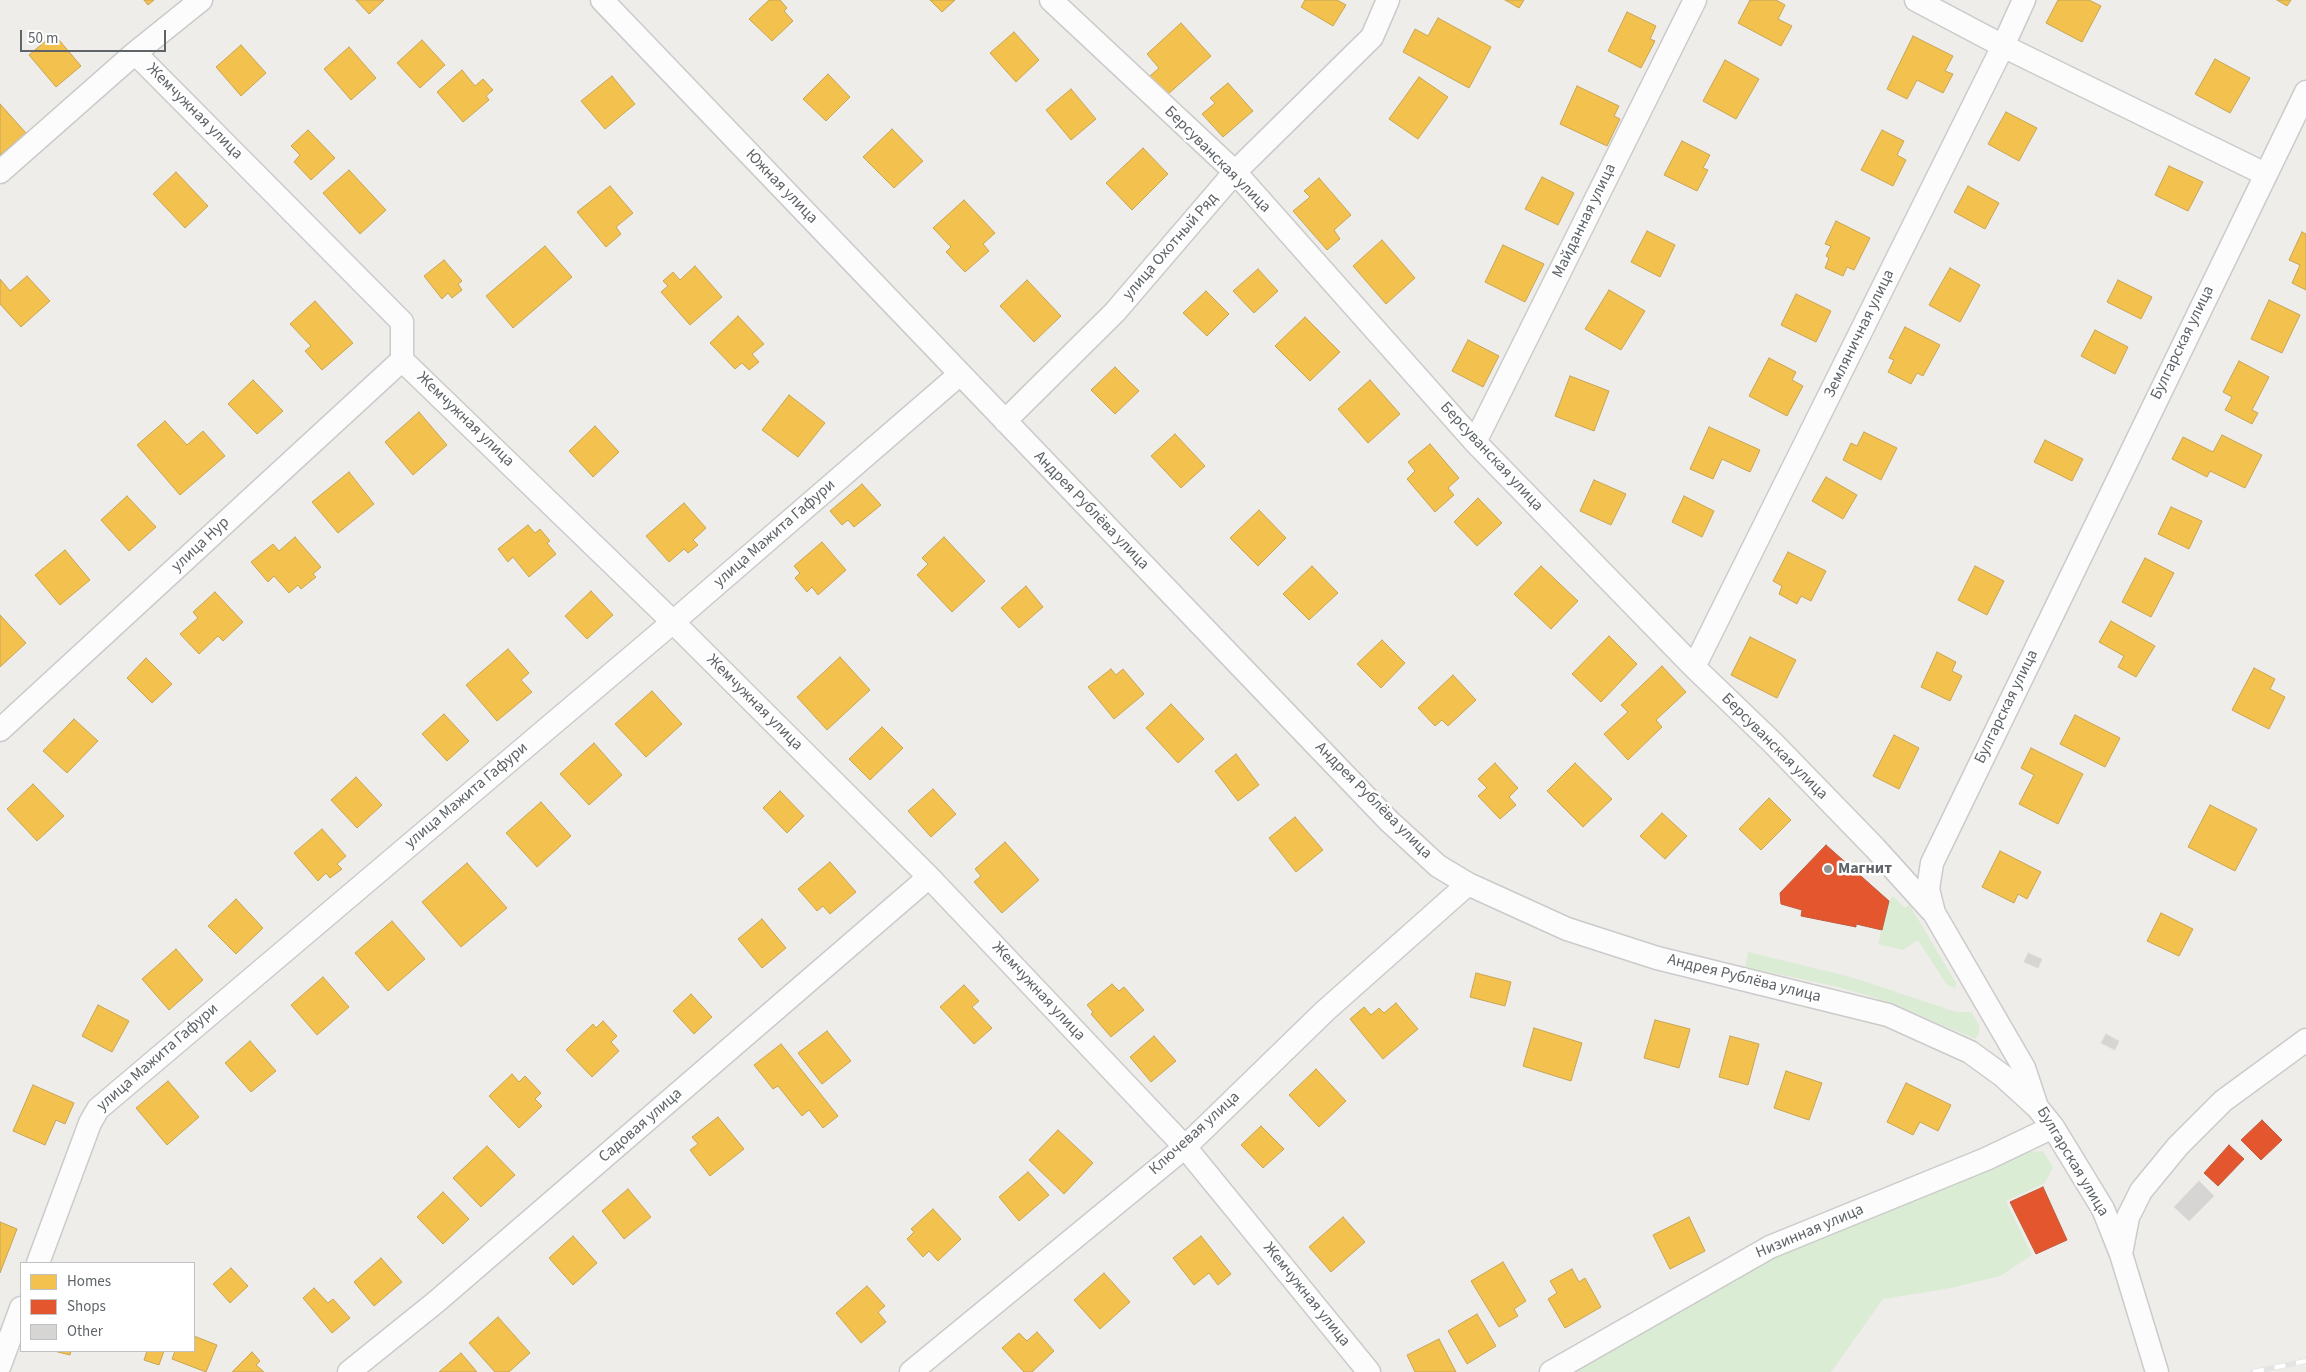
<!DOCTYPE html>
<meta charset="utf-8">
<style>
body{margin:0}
#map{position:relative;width:2306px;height:1372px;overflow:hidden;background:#efede9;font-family:"Source Sans 3",sans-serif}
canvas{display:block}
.legend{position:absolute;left:20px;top:1262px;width:175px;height:90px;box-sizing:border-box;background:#fff;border:1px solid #bfc1c3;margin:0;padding:6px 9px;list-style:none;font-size:15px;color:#5e6468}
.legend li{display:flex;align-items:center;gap:10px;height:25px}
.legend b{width:25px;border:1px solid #bfc1c3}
.scale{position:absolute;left:20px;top:30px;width:146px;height:22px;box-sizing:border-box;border:2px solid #5e6468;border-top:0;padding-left:6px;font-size:15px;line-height:18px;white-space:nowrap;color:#5e6468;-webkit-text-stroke:4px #fff;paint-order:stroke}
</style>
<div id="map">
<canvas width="2306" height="1372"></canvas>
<ul class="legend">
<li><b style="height:14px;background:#f2c14e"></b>Homes</li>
<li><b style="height:14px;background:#e4572e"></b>Shops</li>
<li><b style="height:14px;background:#d7d5d3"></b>Other</li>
</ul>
<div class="scale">50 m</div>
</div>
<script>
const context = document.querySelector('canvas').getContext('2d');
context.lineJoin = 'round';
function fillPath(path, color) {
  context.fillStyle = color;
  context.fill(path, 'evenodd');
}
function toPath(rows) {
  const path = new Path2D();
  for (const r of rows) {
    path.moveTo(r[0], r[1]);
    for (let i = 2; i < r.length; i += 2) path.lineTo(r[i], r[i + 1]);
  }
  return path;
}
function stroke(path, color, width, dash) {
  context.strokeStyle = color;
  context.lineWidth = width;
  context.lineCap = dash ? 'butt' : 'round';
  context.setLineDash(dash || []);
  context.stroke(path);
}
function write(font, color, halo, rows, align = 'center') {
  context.font = font + ' "Source Sans 3",sans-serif';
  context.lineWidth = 5;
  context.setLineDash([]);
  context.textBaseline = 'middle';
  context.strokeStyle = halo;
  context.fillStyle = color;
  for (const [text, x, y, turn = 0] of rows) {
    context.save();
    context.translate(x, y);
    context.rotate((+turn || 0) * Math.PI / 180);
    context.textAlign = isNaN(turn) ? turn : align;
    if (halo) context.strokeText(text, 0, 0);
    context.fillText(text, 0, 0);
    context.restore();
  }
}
fillPath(toPath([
 [1893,896,1905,908,1909,904,1956,983,1955,988,1947,985,1918,940,1903,950,1878,944,1889,901],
 [1748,952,1851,977,1956,1012,1971,1012,1979,1025,1979,1033,1975,1039,1898,1006,1869,996,1834,986,1745,967],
 [2043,1151,2053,1167,2045,1183,2006,1201,2032,1255,2000,1276,1951,1288,1883,1299,1831,1372,1569,1372,1724,1279,1864,1220,1957,1184,2027,1152]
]), '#daecd4');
const homes = toPath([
 [144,0,154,0,148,5,144,0],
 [356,0,384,0,369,14,356,0],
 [769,0,780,0,787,8,784,11,793,21,772,41,749,19,769,0],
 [930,0,955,0,942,12,930,0],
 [1305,0,1337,0,1346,5,1333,26,1301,7,1305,0],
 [1505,0,1524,0,1519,8,1505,0],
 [1750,0,1776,0,1785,5,1778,19,1792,26,1781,46,1738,23,1750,0],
 [2058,0,2089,0,2101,6,2082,42,2046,23,2058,0],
 [2277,0,2291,0,2287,6,2277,0],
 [1627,12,1656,26,1650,39,1655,41,1641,68,1608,51,1627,12],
 [1438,18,1491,47,1469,88,1403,52,1415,29,1428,36,1438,18],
 [1181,23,1211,56,1167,95,1150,76,1159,68,1147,54,1181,23],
 [1014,32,1039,60,1016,82,990,53,1014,32],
 [54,34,81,66,56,87,29,55,54,34],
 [1913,36,1953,56,1945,71,1953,74,1943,93,1917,80,1907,99,1887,89,1913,36],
 [422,40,445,65,420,88,397,63,422,40],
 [241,45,266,73,241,96,216,67,241,45],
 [349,47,376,78,351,100,324,69,349,47],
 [2215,59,2250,78,2230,113,2195,94,2215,59],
 [1725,60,1759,79,1736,119,1703,101,1725,60],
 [462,70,475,86,483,79,493,90,486,96,489,100,463,122,437,92,462,70],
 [828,74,850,97,826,121,803,99,828,74],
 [612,76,635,104,605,129,581,101,612,76],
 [1419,77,1448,97,1418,139,1389,119,1419,77],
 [1228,83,1253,111,1223,137,1202,114,1215,103,1210,98,1228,83],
 [1577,86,1619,106,1614,116,1620,119,1607,146,1560,124,1577,86],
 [1071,89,1096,119,1071,140,1046,110,1071,89],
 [0,104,26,133,0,155,0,104],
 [2006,112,2037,128,2019,161,1988,144,2006,112],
 [892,129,923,161,894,188,863,157,892,129],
 [308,130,335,158,311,180,294,162,300,155,291,146,308,130],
 [1882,130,1904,141,1897,155,1906,160,1893,186,1861,170,1882,130],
 [1682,141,1710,155,1703,168,1708,170,1697,191,1664,175,1682,141],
 [1143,148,1168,174,1132,210,1106,183,1143,148],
 [2169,166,2203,182,2188,211,2155,195,2169,166],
 [349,170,386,210,360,234,323,193,349,170],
 [176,172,208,206,185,228,153,194,176,172],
 [1542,177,1574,193,1558,225,1525,209,1542,177],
 [1319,178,1351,215,1334,230,1340,239,1327,250,1293,211,1310,197,1304,191,1319,178],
 [610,186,633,213,616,227,621,234,606,247,577,212,610,186],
 [1968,186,1999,203,1985,229,1954,212,1968,186],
 [964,200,995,233,983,244,989,251,965,272,946,252,951,247,933,228,964,200],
 [1836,221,1870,238,1854,270,1847,267,1843,276,1825,268,1829,258,1826,256,1831,246,1825,244,1836,221],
 [1647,231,1675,245,1660,277,1631,262,1647,231],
 [2302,232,2306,234,2306,290,2292,283,2300,265,2289,260,2302,232],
 [1382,240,1415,278,1386,304,1353,266,1382,240],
 [1503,245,1544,264,1525,302,1485,282,1503,245],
 [545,246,572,277,513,328,486,296,545,246],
 [444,260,462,281,458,284,462,290,452,298,448,293,442,299,424,276,444,260],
 [695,266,722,297,690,325,661,292,668,286,663,281,673,272,680,280,695,266],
 [1950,268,1980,285,1960,322,1929,305,1950,268],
 [1258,269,1278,291,1254,313,1233,291,1258,269],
 [27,276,50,301,21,327,0,304,0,279,10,291,27,276],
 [1027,280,1061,316,1034,342,1000,306,1027,280],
 [2118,280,2152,297,2141,319,2107,302,2118,280],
 [1609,290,1645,311,1621,350,1585,329,1609,290],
 [1206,291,1229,314,1207,336,1183,313,1206,291],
 [1796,294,1831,311,1816,342,1781,325,1796,294],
 [2269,300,2300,315,2282,353,2251,339,2269,300],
 [315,301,353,343,322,370,305,351,311,346,290,324,315,301],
 [738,316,764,344,752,354,759,362,749,370,742,363,735,369,710,343,738,316],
 [1305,317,1340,352,1310,381,1275,346,1305,317],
 [1905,327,1940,345,1923,376,1917,373,1911,384,1888,372,1894,360,1889,358,1905,327],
 [2095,330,2128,347,2115,374,2081,356,2095,330],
 [1468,340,1499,356,1483,387,1452,371,1468,340],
 [1769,358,1796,372,1792,380,1803,386,1787,416,1749,396,1769,358],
 [2239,361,2269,377,2252,410,2258,413,2252,424,2225,410,2232,397,2223,392,2239,361],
 [1115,367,1139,391,1115,414,1091,390,1115,367],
 [1570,376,1609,391,1594,431,1555,416,1570,376],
 [253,380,283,411,257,434,228,404,253,380],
 [1370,380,1400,414,1368,443,1338,409,1370,380],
 [789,395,825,423,798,457,762,430,789,395],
 [419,412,447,445,413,475,385,442,419,412],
 [165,421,187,445,203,431,225,456,180,495,137,445,165,421],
 [595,426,619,452,593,477,569,451,595,426],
 [1709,427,1760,450,1750,472,1722,459,1713,479,1690,469,1709,427],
 [1864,432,1897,448,1881,480,1843,460,1851,443,1857,446,1864,432],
 [1175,434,1205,466,1181,488,1151,456,1175,434],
 [2222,435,2262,455,2245,488,2210,471,2207,477,2172,459,2183,437,2213,452,2222,435],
 [2045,440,2083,459,2072,481,2034,462,2045,440],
 [1430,444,1459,478,1448,488,1454,495,1435,512,1407,479,1415,471,1408,462,1430,444],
 [349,472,374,504,338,533,312,502,349,472],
 [1826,477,1857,495,1843,519,1812,501,1826,477],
 [1594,480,1626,494,1611,525,1580,511,1594,480],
 [862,484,881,505,854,527,848,520,842,525,830,511,862,484],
 [127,496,156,527,129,551,101,520,127,496],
 [1684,496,1714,511,1702,537,1672,522,1684,496],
 [1478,498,1502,523,1477,546,1454,522,1478,498],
 [684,503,706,528,693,540,698,545,688,553,684,549,669,562,646,536,684,503],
 [2171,507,2202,521,2189,549,2158,534,2171,507],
 [1259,510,1286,538,1258,566,1230,538,1259,510],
 [528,525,535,533,540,529,550,541,547,543,556,554,529,577,513,557,508,562,498,549,528,525],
 [295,537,321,567,313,574,316,577,301,589,298,585,289,593,274,576,268,582,251,562,273,544,279,551,295,537],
 [944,537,985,581,952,612,917,575,928,564,922,558,944,537],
 [822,542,846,570,818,595,812,587,807,592,795,578,800,573,794,566,822,542],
 [65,550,90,580,60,605,35,575,65,550],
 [1788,552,1826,571,1811,601,1801,596,1797,604,1779,594,1782,586,1773,581,1788,552],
 [2145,558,2174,573,2151,617,2122,602,2145,558],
 [1312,566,1338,593,1309,620,1283,594,1312,566],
 [1541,566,1578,601,1551,629,1514,594,1541,566],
 [1975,566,2004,581,1987,615,1958,600,1975,566],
 [1026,586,1043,607,1019,628,1001,608,1026,586],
 [591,591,613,615,587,639,565,616,591,591],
 [215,592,243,622,223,641,218,636,199,654,180,634,198,618,193,612,215,592],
 [0,615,26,643,0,667,0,615],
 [2111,621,2155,646,2136,677,2118,667,2124,656,2099,642,2111,621],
 [1609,636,1637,664,1601,702,1572,674,1609,636],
 [1750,637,1796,660,1777,698,1731,675,1750,637],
 [1382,640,1405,663,1381,688,1357,664,1382,640],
 [508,649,529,673,521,680,532,692,497,721,466,685,508,649],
 [1937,652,1956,662,1952,671,1962,676,1950,701,1921,687,1937,652],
 [840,657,870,690,827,730,797,697,840,657],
 [146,658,172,684,152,703,127,678,146,658],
 [1662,666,1686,692,1656,720,1662,727,1628,760,1604,734,1628,712,1621,705,1662,666],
 [2254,668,2275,679,2270,689,2285,697,2269,729,2232,710,2254,668],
 [1111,669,1116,675,1123,669,1144,694,1114,719,1088,687,1111,669],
 [1453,675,1476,700,1448,726,1442,720,1435,726,1418,708,1453,675],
 [652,691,682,724,646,757,615,724,652,691],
 [1171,704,1204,739,1178,763,1146,728,1171,704],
 [444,714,469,741,447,761,422,734,444,714],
 [2075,715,2120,738,2105,767,2060,744,2075,715],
 [74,719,98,741,67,773,43,751,74,719],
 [882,727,903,748,870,780,849,759,882,727],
 [1894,735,1919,748,1899,789,1873,776,1894,735],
 [594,743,622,775,589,805,560,774,594,743],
 [2031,748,2083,774,2058,824,2019,804,2034,775,2021,768,2031,748],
 [1236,754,1259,785,1238,801,1215,771,1236,754],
 [1495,763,1518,788,1509,797,1516,805,1500,819,1478,796,1487,788,1478,779,1495,763],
 [1575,763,1612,799,1583,827,1547,791,1575,763],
 [356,777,382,805,357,828,331,800,356,777],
 [33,784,64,816,37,841,7,809,33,784],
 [933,789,956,814,931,837,908,811,933,789],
 [780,791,804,816,787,833,763,808,780,791],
 [1769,798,1791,820,1761,850,1739,829,1769,798],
 [541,802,571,836,537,867,506,833,541,802],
 [2210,805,2257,829,2235,871,2188,847,2210,805],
 [1662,813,1687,836,1665,859,1640,836,1662,813],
 [1295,817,1323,850,1296,872,1269,838,1295,817],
 [322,829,346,856,337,864,342,869,330,878,326,873,318,881,294,853,322,829],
 [1005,842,1039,880,1002,913,974,882,981,876,975,869,1005,842],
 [2000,851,2041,872,2027,899,2018,894,2014,903,1982,887,2000,851],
 [830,862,856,892,830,914,823,906,817,911,798,889,830,862],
 [467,863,507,908,461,947,422,902,467,863],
 [236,899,263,928,236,954,208,926,236,899],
 [2161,913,2193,929,2179,956,2147,941,2161,913],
 [762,919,786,948,762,968,738,939,762,919],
 [392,921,425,959,388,991,355,953,392,921],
 [176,949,203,980,169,1010,142,979,176,949],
 [1476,973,1511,982,1505,1006,1470,997,1476,973],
 [323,977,349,1007,317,1035,291,1005,323,977],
 [1112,984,1119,991,1124,987,1144,1010,1111,1037,1091,1014,1093,1012,1087,1005,1112,984],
 [964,985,979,1001,972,1007,992,1028,974,1044,940,1007,964,985],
 [691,994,712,1017,694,1034,673,1011,691,994],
 [1396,1003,1418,1029,1383,1059,1350,1019,1364,1007,1371,1015,1379,1008,1384,1013,1396,1003],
 [98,1005,129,1021,112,1052,82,1036,98,1005],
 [1655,1020,1690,1029,1679,1068,1644,1058,1655,1020],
 [603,1021,617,1036,611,1042,619,1051,592,1077,566,1050,593,1024,596,1028,603,1021],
 [1534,1028,1582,1043,1571,1081,1523,1066,1534,1028],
 [827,1031,851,1061,822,1084,798,1053,827,1031],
 [1154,1036,1176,1061,1151,1082,1130,1057,1154,1036],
 [1730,1036,1759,1044,1748,1085,1719,1077,1730,1036],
 [250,1041,276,1071,251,1092,225,1063,250,1041],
 [781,1044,838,1116,823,1128,809,1110,802,1116,778,1086,773,1089,754,1065,781,1044],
 [1316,1069,1346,1101,1319,1127,1289,1095,1316,1069],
 [1786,1071,1822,1083,1809,1120,1774,1108,1786,1071],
 [512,1074,519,1082,525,1076,541,1093,535,1099,542,1106,519,1128,489,1096,512,1074],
 [168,1081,199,1117,167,1145,136,1108,168,1081],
 [1906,1083,1951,1105,1938,1131,1920,1122,1913,1135,1887,1122,1906,1083],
 [33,1085,74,1103,65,1124,56,1120,45,1145,13,1131,33,1085],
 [718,1117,744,1149,710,1176,690,1150,698,1144,692,1137,718,1117],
 [1261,1126,1284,1149,1263,1168,1241,1145,1261,1126],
 [1058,1130,1093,1163,1064,1194,1029,1160,1058,1130],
 [487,1146,515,1175,481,1207,453,1178,487,1146],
 [1028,1172,1049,1195,1019,1221,999,1197,1028,1172],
 [628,1189,651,1217,624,1239,602,1211,628,1189],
 [443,1192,469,1219,443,1244,417,1217,443,1192],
 [933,1209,961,1239,938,1261,929,1251,923,1257,907,1239,914,1232,911,1229,933,1209],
 [1343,1217,1365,1242,1331,1272,1309,1247,1343,1217],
 [1689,1217,1705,1251,1670,1269,1653,1235,1689,1217],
 [0,1222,17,1229,0,1273,0,1222],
 [573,1236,597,1263,573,1285,549,1258,573,1236],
 [1201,1236,1231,1274,1218,1285,1209,1273,1194,1285,1173,1258,1201,1236],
 [381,1258,402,1282,374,1306,354,1282,381,1258],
 [1503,1262,1526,1301,1514,1309,1518,1316,1499,1327,1471,1281,1503,1262],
 [231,1268,248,1286,230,1303,213,1284,231,1268],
 [1572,1269,1579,1282,1585,1278,1601,1307,1565,1328,1548,1299,1557,1293,1550,1281,1572,1269],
 [1104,1273,1130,1302,1100,1329,1074,1300,1104,1273],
 [867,1286,885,1306,878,1312,886,1322,861,1343,836,1313,867,1286],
 [314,1288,328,1303,333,1299,350,1318,332,1333,303,1298,314,1288],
 [1477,1314,1496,1346,1467,1364,1448,1331,1477,1314],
 [498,1317,530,1353,509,1372,495,1372,469,1343,498,1317],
 [1037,1332,1054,1351,1032,1372,1024,1372,1002,1348,1019,1333,1027,1341,1037,1332],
 [194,1336,217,1345,206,1372,172,1359,175,1351,194,1351,194,1336],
 [1439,1339,1456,1372,1415,1372,1407,1355,1439,1339],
 [54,1351,71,1351,70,1355,54,1351],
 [147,1351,164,1351,159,1365,144,1360,147,1351],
 [252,1352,260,1361,256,1365,264,1372,232,1372,252,1352],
 [461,1353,477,1372,439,1372,461,1353]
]);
fillPath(homes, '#f2c14e');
stroke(homes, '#c6a556', 1);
const shops = toPath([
 [1826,845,1889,901,1882,930,1856,924,1856,927,1801,916,1802,910,1781,904,1780,893,1826,845],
 [2262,1120,2282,1140,2261,1160,2241,1140,2262,1120],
 [2229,1145,2244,1159,2218,1186,2204,1173,2229,1145],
 [2043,1187,2067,1240,2036,1254,2010,1202,2043,1187]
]);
fillPath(shops, '#e4572e');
stroke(shops, '#bc5b3f', 1);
const building = toPath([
 [2028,953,2042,959,2038,968,2024,962,2028,953],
 [2106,1034,2119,1041,2115,1050,2101,1043,2106,1034],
 [2199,1181,2214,1196,2189,1221,2174,1207,2199,1181]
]);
fillPath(building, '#d7d5d3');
stroke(building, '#dedcd8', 1);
const minor = toPath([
 [602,0,1389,821,1438,866,1468,884,1567,929,1657,958,1888,1015,1970,1052,2003,1076,2037,1107],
 [1051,0,1235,172,1475,442,1694,667,1773,743,1875,848,1931,910],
 [1916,0,2003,46,2265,174],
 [135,53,402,322,402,360,673,622,929,877,1185,1147,1369,1372],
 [0,172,135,53,201,0],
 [1005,421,1115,312,1235,172,1372,37,1388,0],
 [1475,442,1695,0],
 [1694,667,2003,46,2024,0],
 [0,730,402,360],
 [2121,1254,2128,1217,2141,1191,2178,1146,2223,1101,2306,1040],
 [38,1263,90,1123,98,1109,673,622,960,374],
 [0,1365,21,1308],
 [349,1372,436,1302,929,877],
 [911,1372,1185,1147,1325,1011,1468,884],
 [1551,1372,1770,1247,1986,1159,2053,1127],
 [2157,1372,2121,1254,2103,1209,2053,1127,2037,1107,2024,1068,1934,913,1928,889,1932,863,2306,92]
]);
stroke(minor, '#cacbca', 25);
stroke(minor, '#fdfcfc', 22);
const rail = toPath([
 [2253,1372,2306,1361]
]);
stroke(rail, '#e4e4e4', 5.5);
stroke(rail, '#fff', 4, [11]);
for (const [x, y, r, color] of [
 [1828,869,5,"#919495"]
]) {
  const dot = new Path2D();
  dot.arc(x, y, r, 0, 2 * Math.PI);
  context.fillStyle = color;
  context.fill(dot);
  stroke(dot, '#fff', 2);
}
write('16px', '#5e6468', '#fff', [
 ["Жемчужная улица",194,112,45],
 ["Берсуванская улица",1217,160,45],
 ["Южная улица",781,187,46],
 ["Майданная улица",1585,221,-64],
 ["улица Охотный Ряд",1171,247,-49],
 ["Земляничная улица",1860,334,-64],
 ["Булгарская улица",2183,343,-64],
 ["Жемчужная улица",465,420,44],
 ["Берсуванская улица",1491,457,47],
 ["Андрея Рублёва улица",1091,511,46],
 ["улица Мажита Гафури",775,534,-41],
 ["улица Нур",201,545,-43],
 ["Жемчужная улица",754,703,45],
 ["Булгарская улица",2007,707,-64],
 ["Берсуванская улица",1774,747,45],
 ["улица Мажита Гафури",467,796,-40],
 ["Андрея Рублёва улица",1373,801,45],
 ["Андрея Рублёва улица",1744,979,14],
 ["Жемчужная улица",1038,992,47],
 ["улица Мажита Гафури",158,1058,-41],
 ["Садовая улица",641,1126,-41],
 ["Ключевая улица",1195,1134,-42],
 ["Булгарская улица",2072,1162,59],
 ["Низинная улица",1810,1232,-23],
 ["Жемчужная улица",1306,1295,51]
]);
write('bold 16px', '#5e6468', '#fff', [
 ["Магнит",1838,869]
], 'left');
</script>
